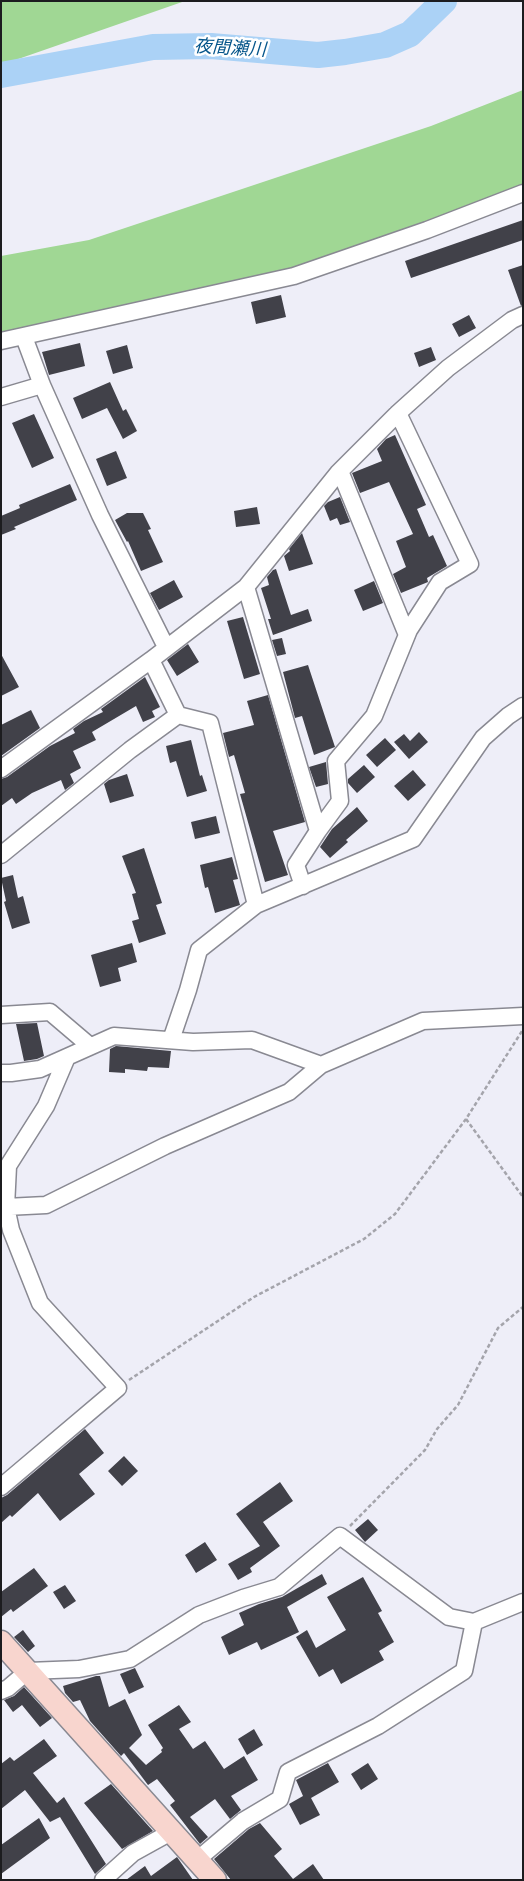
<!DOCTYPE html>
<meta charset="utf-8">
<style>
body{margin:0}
#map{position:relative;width:524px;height:1881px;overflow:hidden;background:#eeeef8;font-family:"Varela Round",sans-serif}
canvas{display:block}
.frame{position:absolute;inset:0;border:2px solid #1c1c1f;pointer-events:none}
</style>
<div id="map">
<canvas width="524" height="1881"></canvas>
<div class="frame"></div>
</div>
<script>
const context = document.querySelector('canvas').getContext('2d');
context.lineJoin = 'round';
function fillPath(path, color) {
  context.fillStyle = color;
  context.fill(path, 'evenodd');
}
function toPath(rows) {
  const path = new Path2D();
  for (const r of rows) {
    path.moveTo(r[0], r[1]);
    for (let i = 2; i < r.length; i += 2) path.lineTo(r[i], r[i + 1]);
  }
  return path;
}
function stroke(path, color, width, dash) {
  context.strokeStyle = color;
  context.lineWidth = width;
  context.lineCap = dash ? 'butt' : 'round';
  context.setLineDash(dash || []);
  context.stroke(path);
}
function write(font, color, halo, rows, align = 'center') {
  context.font = font + ' "Varela Round","Noto Sans JP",sans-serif';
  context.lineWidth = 5;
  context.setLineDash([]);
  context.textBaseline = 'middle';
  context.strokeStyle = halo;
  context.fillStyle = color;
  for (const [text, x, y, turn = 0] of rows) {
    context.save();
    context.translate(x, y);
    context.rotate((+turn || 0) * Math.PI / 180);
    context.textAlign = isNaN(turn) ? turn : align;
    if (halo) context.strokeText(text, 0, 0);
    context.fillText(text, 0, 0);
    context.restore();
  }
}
fillPath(toPath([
 [1,1,185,1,1,65],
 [523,90,523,193,294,276,1,341,1,256,89,240,431,126]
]), '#a0d794');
stroke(toPath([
 [1,75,153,47,211,46,318,55,345,52,385,45,410,34,444,1]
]), '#abd2f6', 26);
fillPath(toPath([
 [523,220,523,240,411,278,405,261],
 [523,265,523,305,521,306,508,270],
 [281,295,286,317,256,324,251,302],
 [469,315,476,328,459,337,452,324],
 [80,343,85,366,49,375,42,352],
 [127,345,133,368,113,374,106,351],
 [431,347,436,360,419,367,414,353],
 [110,382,123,411,126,409,137,431,123,439,107,408,82,419,73,398],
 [34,414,54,458,32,468,12,423],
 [395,435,426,505,417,509,429,537,433,535,447,566,427,578,428,582,401,593,393,574,406,567,396,541,413,534,389,482,360,493,352,473,382,461,377,449,386,439],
 [116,451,127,478,107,486,96,459],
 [70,484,77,500,14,527,16,529,1,535,1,516,20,508,19,505],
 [340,497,350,522,340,525,337,518,330,521,324,506,328,502],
 [257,507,260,524,236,527,234,511],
 [127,513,143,513,151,529,148,530,163,562,141,571,128,541,127,542,115,520],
 [302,533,313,564,289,571,284,556,290,551,289,549],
 [276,569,291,615,308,609,312,621,273,635,268,619,271,619,261,588,269,585,267,577,273,570],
 [174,580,183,597,159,610,150,593],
 [374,581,383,603,363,611,354,590],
 [243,617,260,674,244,679,227,621],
 [282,638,286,654,277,656,272,640],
 [188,644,199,662,177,676,167,660],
 [1,654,19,687,1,696],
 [308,665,335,747,314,755,302,716,295,718,283,672],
 [145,677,160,707,152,711,155,717,143,722,136,706,92,732,96,740,73,751,81,768,70,774,74,783,65,790,61,780,32,793,16,804,12,798,1,806,1,779,7,777,50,746,75,733,73,729,84,721,103,712,101,709],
 [268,695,305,822,273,831,288,875,265,882,240,794,245,793,234,755,229,757,223,733,254,725,247,701],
 [31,710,40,728,1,756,1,725],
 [419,732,428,742,409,759,394,742,404,734,410,741],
 [385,738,396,750,377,767,366,755],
 [191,740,200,776,202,775,207,791,187,797,176,761,170,763,166,746],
 [326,762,328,784,316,787,309,767],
 [364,765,375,777,357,793,348,783,348,779],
 [413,770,426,785,408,801,394,786],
 [127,774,134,796,110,803,104,784,109,780],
 [357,807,368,821,346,840,348,842,330,858,320,847,332,829],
 [216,816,220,833,195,839,191,822],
 [144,848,162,903,156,905,166,934,139,943,132,921,139,919,132,894,136,893,122,856],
 [232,857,238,879,233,880,240,905,215,913,208,887,205,888,200,865],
 [13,875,18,898,23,896,30,923,12,929,4,902,6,901,1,878],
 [132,943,137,962,118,968,121,981,100,987,91,955],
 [37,1023,44,1056,37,1059,24,1061,16,1024],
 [116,1046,171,1051,169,1068,148,1067,147,1071,125,1069,125,1073,109,1072,110,1049],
 [85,1429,104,1453,79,1474,95,1494,60,1521,38,1493,12,1517,10,1515,1,1523,1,1498,7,1495],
 [124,1456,138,1471,122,1486,108,1471],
 [280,1482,293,1501,263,1522,280,1546,250,1568,252,1572,238,1580,228,1564,260,1546,236,1514],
 [368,1519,378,1530,365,1542,355,1530],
 [205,1542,217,1560,196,1573,185,1555],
 [34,1568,48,1586,13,1612,11,1609,1,1617,1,1592],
 [322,1574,327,1584,287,1607,299,1632,261,1650,257,1642,229,1655,221,1637,244,1625,239,1613,259,1604,282,1597],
 [363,1577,382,1611,378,1613,394,1642,379,1651,384,1660,341,1684,333,1669,319,1677,296,1637,307,1630,316,1648,346,1630,327,1597],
 [65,1585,76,1601,64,1609,53,1592],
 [23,1630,35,1646,28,1652,14,1637],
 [135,1668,144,1687,129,1694,120,1674],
 [96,1676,100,1676,109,1707,125,1699,142,1735,129,1748,146,1765,162,1752,161,1750,163,1748,148,1725,179,1705,191,1722,179,1729,193,1749,205,1741,224,1769,244,1756,258,1780,231,1796,241,1810,230,1819,215,1799,190,1817,208,1837,200,1844,170,1805,175,1801,157,1779,148,1785,124,1753,121,1756,90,1721,80,1700,73,1702,65,1693,63,1686],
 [24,1687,52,1718,40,1727,22,1705,13,1712,4,1700,14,1696],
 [254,1729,263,1745,247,1755,238,1739],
 [44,1739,57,1756,33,1773,57,1803,64,1797,106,1864,95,1874,60,1817,50,1822,25,1790,1,1809,1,1764,10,1757,14,1761],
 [328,1763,339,1782,311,1798,320,1815,300,1825,289,1804,303,1796,296,1780],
 [368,1763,378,1779,361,1790,351,1774],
 [111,1784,153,1831,122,1849,84,1803],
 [39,1818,50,1838,1,1874,1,1845],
 [260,1823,282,1849,274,1856,293,1879,313,1864,324,1880,231,1880,214,1859,249,1829],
 [177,1857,193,1880,126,1880,145,1866,151,1876]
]), '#414149');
const street = toPath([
 [24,337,42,385,100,515,166,647],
 [1,341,294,276,427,230,523,193],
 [1,397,42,385],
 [340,471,407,635],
 [246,587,318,831,296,865,303,886],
 [151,660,178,715],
 [1,769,151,660,246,587,338,473,398,413,448,368,512,320,523,315],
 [318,831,340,801,336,761,374,716,409,630,440,582,470,564,398,413],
 [1,855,130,750,178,715,210,723,256,905],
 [1,1015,50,1012,90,1046],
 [171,1040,188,990,199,950,256,905,413,839,483,738,508,716,523,706],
 [1,1073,11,1073,40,1069,114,1036,193,1042,252,1040,321,1065],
 [1,1213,6,1207,46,1205,165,1146,289,1092,321,1065,423,1021,523,1016],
 [1,1487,118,1388,40,1303,11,1230,6,1207,8,1166,46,1106,67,1057],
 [1,1691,8,1688,28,1671,79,1669,130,1659,199,1615,243,1598,279,1587,340,1536,449,1617,474,1622],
 [198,1859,243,1821,280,1799,288,1772,378,1726,464,1671,474,1622,523,1602],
 [103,1880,133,1853,171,1832]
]);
const secondary = toPath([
 [1,1642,215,1880]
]);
stroke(street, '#898992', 19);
stroke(secondary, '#898992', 25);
stroke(toPath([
 [466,1119,523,1197],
 [129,1380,254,1297,364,1239,395,1214,466,1119,522,1031],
 [350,1526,425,1450,437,1429,458,1405,498,1328,523,1307]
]), '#a4a4ab', 2.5, [4, 2.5]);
stroke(street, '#fff', 16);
stroke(secondary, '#f8d5ce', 22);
write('italic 18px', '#06568b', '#fff', [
 ["夜間瀬川",230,49,3]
]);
</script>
